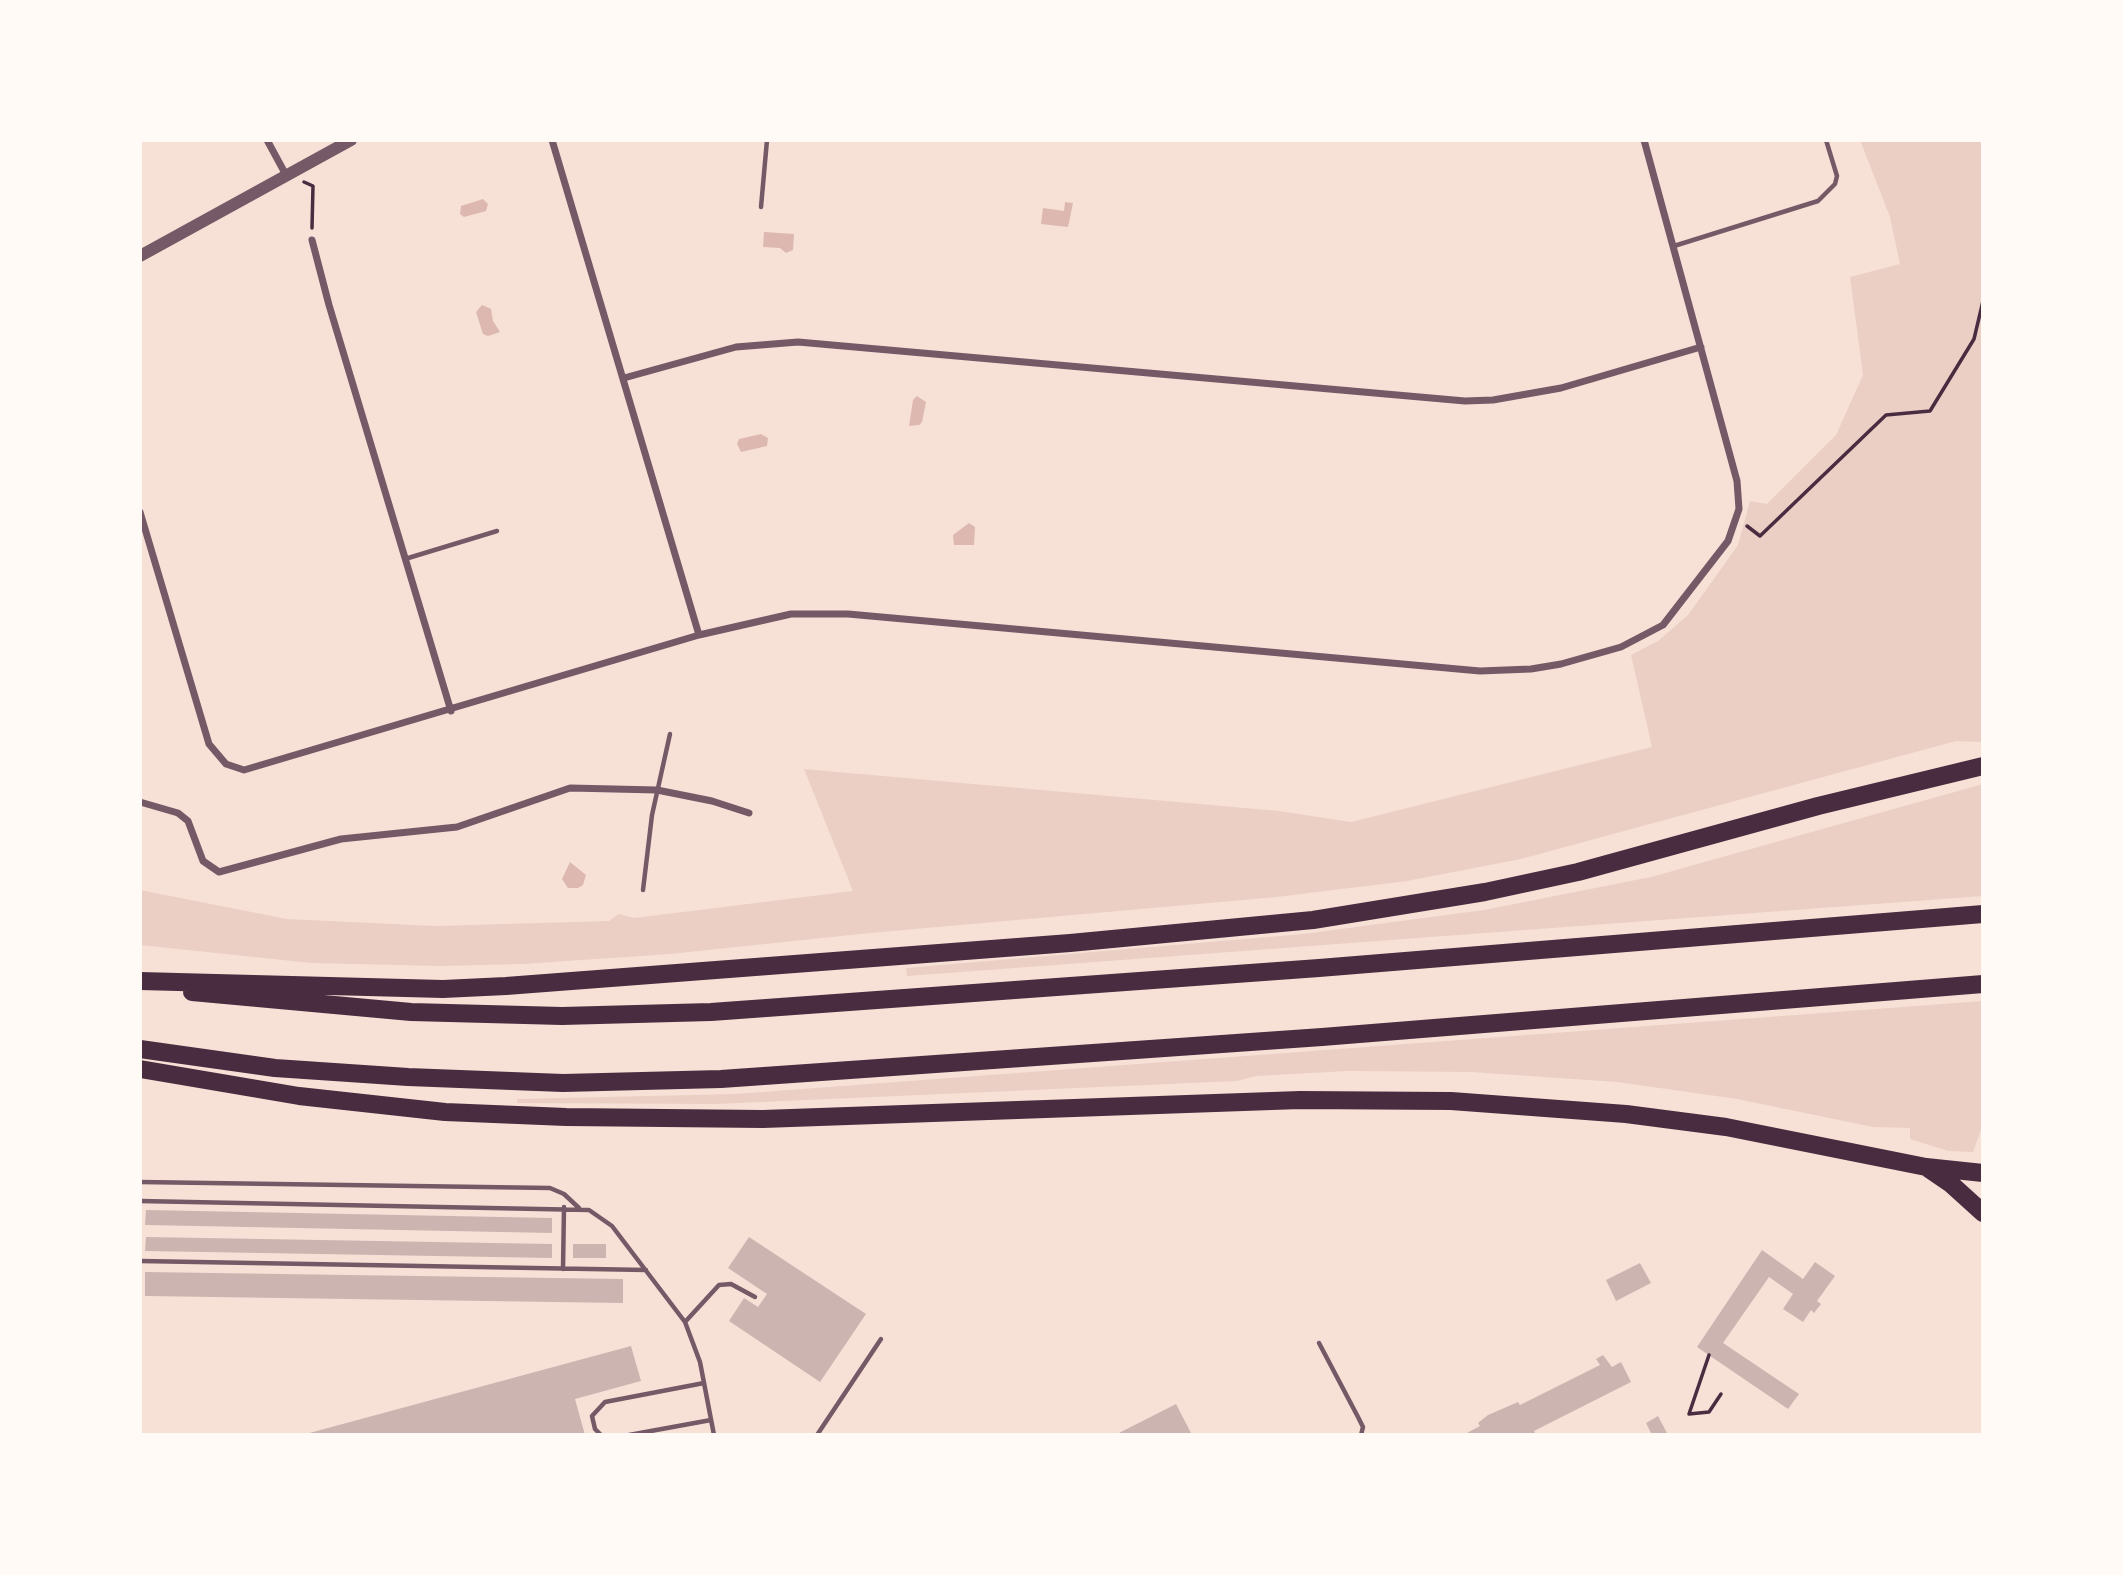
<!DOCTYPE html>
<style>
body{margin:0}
#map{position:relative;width:2123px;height:1575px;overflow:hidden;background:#f7e1d7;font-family:"Space Grotesk",sans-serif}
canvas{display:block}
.frame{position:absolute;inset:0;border:142px solid #fffaf5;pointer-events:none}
</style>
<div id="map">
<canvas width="2123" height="1575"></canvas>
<div class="frame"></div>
</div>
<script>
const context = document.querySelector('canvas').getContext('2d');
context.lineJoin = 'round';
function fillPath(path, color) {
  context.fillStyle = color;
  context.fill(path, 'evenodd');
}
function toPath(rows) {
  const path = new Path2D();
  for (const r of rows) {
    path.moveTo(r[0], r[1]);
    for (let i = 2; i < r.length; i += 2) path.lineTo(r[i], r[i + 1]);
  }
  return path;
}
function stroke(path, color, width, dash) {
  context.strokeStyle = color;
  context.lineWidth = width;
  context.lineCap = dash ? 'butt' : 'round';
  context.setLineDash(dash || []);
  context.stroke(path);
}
fillPath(toPath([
 [1860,140,1983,140,1983,742,1956,741,1521,859,1407,881,1277,897,870,933,670,954,523,964,441,966,311,963,140,945,140,890,287,919,435,926,609,921,619,914,634,918,853,891,804,769,1279,811,1351,822,1652,747,1631,655,1658,641,1688,615,1738,545,1750,501,1767,504,1836,435,1863,375,1850,277,1900,264,1890,217],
 [1983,784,1983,896,907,976,906,968,1303,934,1484,910,1651,877],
 [1983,1001,1983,1124,1973,1152,1948,1151,1910,1139,1910,1128,1873,1127,1737,1099,1617,1082,1471,1072,1348,1071,1256,1076,1237,1081,716,1104,517,1103,517,1099,735,1094]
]), '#ebcfc5');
fillPath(toPath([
 [483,199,488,204,486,211,464,217,460,214,461,206],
 [1065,202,1073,203,1068,227,1041,224,1043,208,1064,211],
 [764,232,794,234,793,250,786,253,780,248,763,247],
 [482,305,491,309,493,321,500,332,488,336,483,334,476,312],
 [917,396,926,402,922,422,919,425,909,426,913,400],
 [761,434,768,438,767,446,741,452,737,444,739,439],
 [969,523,975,527,974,545,954,545,953,535],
 [570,862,586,875,583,885,578,888,568,888,562,879]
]), '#dcb8b0');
fillPath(toPath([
 [146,1210,552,1218,552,1233,145,1225],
 [146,1237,552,1244,552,1258,145,1251],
 [749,1237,866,1314,820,1382,729,1321,744,1298,758,1307,767,1294,728,1268],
 [573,1244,606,1244,606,1258,573,1258],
 [1762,1250,1803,1279,1815,1262,1835,1276,1817,1301,1821,1304,1814,1313,1811,1310,1803,1322,1783,1309,1793,1294,1769,1277,1723,1343,1799,1394,1788,1409,1697,1347],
 [1640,1263,1651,1283,1616,1301,1606,1280],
 [145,1272,623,1279,623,1303,145,1296],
 [631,1346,641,1381,575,1399,585,1435,302,1435],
 [1603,1355,1612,1367,1621,1362,1631,1382,1534,1431,1536,1435,1463,1435,1480,1426,1478,1423,1488,1415,1518,1402,1520,1405,1600,1365,1596,1359],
 [1176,1404,1192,1435,1115,1435],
 [1658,1416,1668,1435,1652,1435,1646,1423]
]), '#ccb4b1');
stroke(toPath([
 [304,182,313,186,312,228],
 [1747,526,1760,536,1886,415,1930,411,1974,339,1983,301],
 [1709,1355,1689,1414,1709,1412,1721,1394]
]), '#4a2c40', 3.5);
stroke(toPath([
 [761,207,767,140],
 [1674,246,1818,201,1835,184,1837,176,1826,140],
 [405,559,497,531],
 [643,890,652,815,670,734],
 [140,1182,550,1188,564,1194,579,1208],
 [140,1201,589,1210,612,1226,685,1322,700,1362,714,1435],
 [140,1261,646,1270],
 [563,1269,564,1207],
 [685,1322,719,1285,731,1284,755,1297],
 [1319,1343,1358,1417,1363,1427,1361,1435],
 [601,1435,595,1429,592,1416,605,1402,704,1383],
 [629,1435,711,1420],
 [817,1435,881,1339]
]), '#755966', 4.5);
stroke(toPath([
 [267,140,286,175],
 [552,140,699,635],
 [312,240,329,305,451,711],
 [624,378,736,347,798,342,1465,401,1493,400,1561,388,1701,347],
 [140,512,209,744,226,764,244,770,699,635,791,614,848,614,1480,671,1531,669,1561,664,1621,647,1663,625,1728,541,1739,509,1737,481,1644,140],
 [140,802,178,813,188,821,203,861,219,872,341,839,457,827,570,788,657,790,712,801,749,813]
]), '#755966', 7);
stroke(toPath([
 [140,256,351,140]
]), '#755966', 12);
stroke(toPath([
 [140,981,443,989,506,986,1070,943,1313,920,1485,892,1578,872,1818,806,1983,766],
 [192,992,411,1012,562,1016,711,1012,1319,968,1983,914],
 [140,1049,275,1068,408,1077,563,1083,721,1079,1322,1037,1983,984],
 [140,1069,299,1096,445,1112,566,1117,763,1119,1300,1100,1451,1101,1626,1114,1726,1127,1926,1167,1983,1173],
 [1929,1169,1951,1184,1983,1213]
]), '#4a2c40', 18);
</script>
